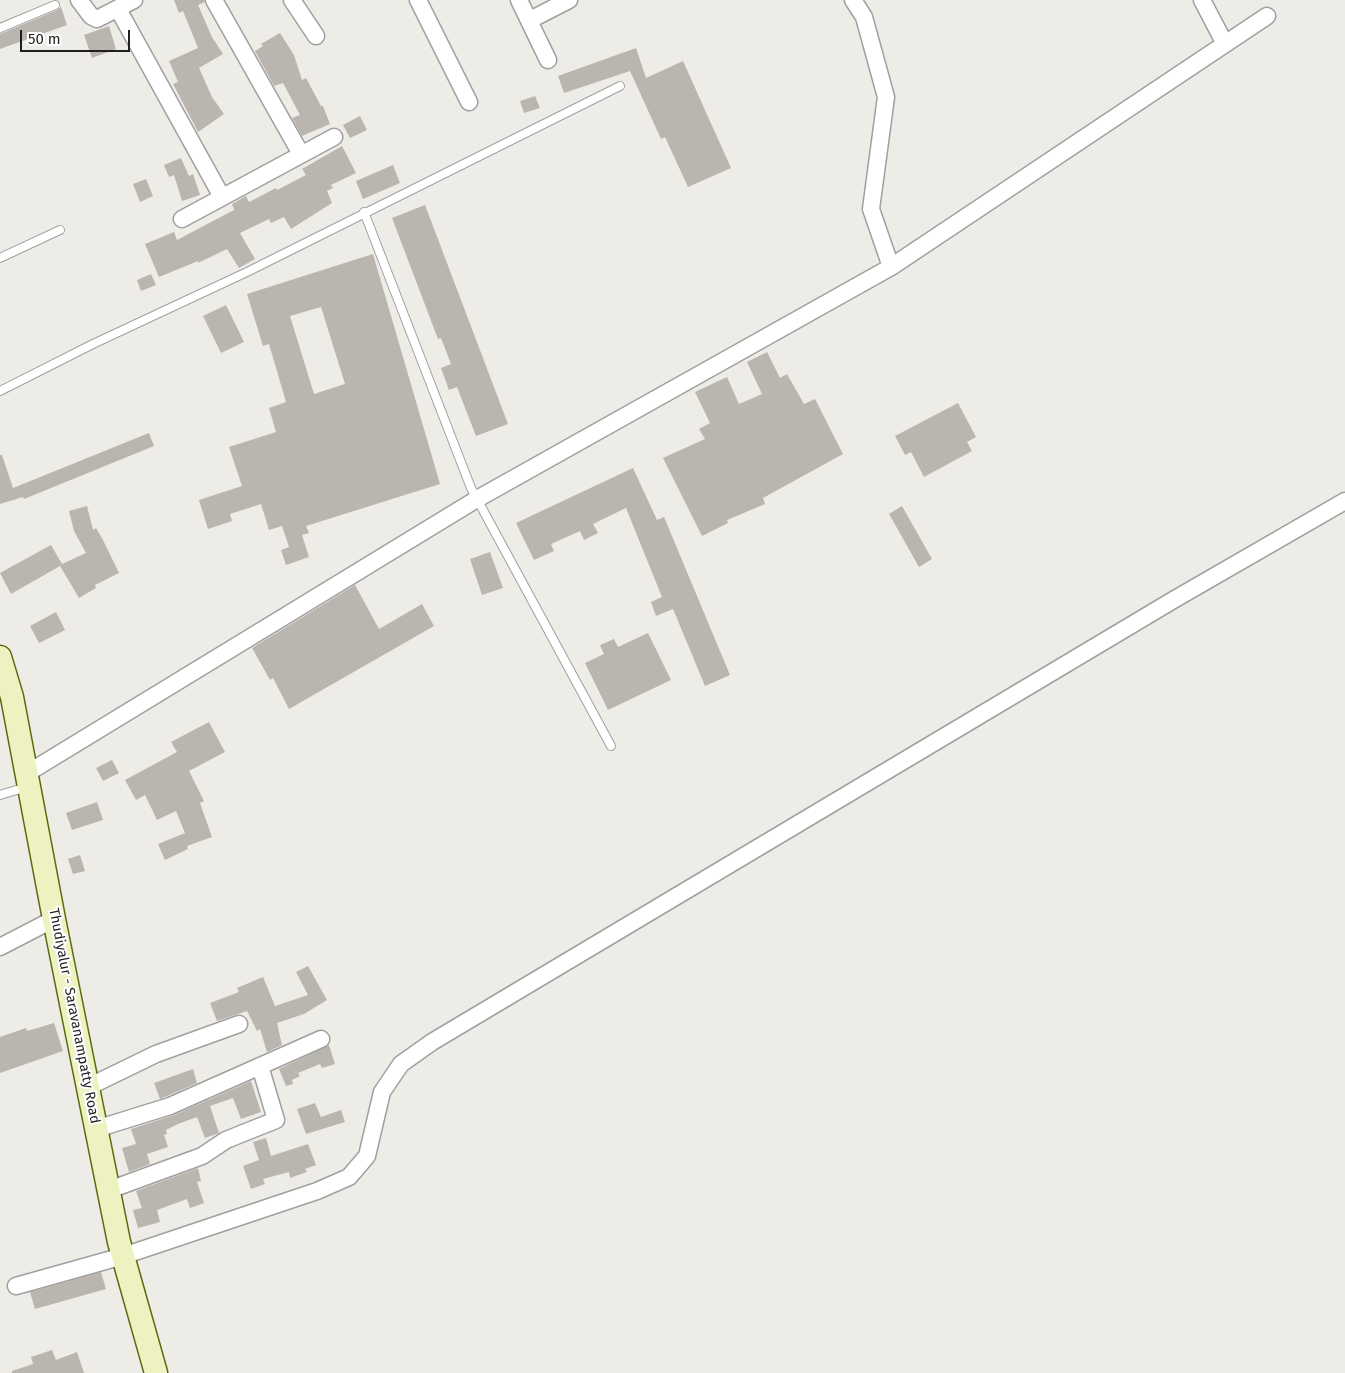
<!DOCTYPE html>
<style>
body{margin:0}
#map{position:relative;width:1345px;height:1373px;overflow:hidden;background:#eeece6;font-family:"Fira Sans",sans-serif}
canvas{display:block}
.scale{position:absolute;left:20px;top:30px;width:110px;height:22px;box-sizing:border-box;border:2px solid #1f1f1f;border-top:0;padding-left:6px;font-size:15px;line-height:18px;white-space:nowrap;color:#1f1f1f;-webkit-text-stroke:4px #fff;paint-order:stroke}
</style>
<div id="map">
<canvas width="1345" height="1373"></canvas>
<div class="scale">50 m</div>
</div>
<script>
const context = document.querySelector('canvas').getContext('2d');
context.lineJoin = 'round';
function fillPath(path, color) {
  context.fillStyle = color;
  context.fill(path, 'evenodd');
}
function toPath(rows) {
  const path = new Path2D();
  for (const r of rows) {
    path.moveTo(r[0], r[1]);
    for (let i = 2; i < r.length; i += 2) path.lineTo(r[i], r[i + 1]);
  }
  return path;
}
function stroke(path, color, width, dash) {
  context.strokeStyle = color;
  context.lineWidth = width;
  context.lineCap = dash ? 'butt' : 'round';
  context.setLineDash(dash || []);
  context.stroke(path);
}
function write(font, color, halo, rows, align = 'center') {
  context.font = font + ' "Fira Sans",sans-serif';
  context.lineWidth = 4;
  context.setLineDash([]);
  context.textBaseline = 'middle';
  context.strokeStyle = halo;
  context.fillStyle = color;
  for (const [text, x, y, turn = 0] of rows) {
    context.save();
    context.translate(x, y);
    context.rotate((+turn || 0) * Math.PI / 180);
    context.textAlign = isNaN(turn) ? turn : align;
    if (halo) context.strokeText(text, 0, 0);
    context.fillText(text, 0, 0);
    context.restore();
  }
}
fillPath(toPath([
 [174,0,204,0,205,2,198,5,212,37,223,54,199,68,212,97,224,114,198,132,173,84,178,82,169,61,198,48,183,11,179,13],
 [61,7,67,25,0,49,0,34,57,10],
 [109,26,116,49,92,58,84,35],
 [280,33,294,55,302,80,306,78,321,106,323,106,330,124,302,136,292,118,300,115,283,83,274,86,255,51,263,46,261,44],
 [636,48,646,78,683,61,731,168,688,187,665,137,661,139,630,71,564,93,558,76],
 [535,96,540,108,524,113,520,101],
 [360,116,367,130,350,138,343,125],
 [342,146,356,173,331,185,333,188,327,191,332,203,291,229,284,217,271,223,269,219,240,233,255,259,239,268,227,249,198,263,198,261,159,277,145,244,174,232,177,240,234,210,232,204,246,196,249,202,276,188,277,190,306,175,302,169],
 [181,158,189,176,193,174,200,195,182,201,174,175,169,177,164,165],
 [393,165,400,183,363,199,356,181],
 [146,179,153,196,140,202,133,184],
 [425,205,508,424,476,436,457,387,449,390,441,368,451,364,441,338,438,339,392,218],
 [373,254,440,484,306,526,309,533,302,535,309,557,286,565,281,550,289,547,282,526,269,530,261,504,230,514,232,521,208,529,199,500,242,486,229,447,276,432,269,408,286,402,269,344,263,346,247,294],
 [321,307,345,384,314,394,290,316],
 [151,274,156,285,141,291,137,280],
 [226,305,244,342,221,353,203,316],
 [767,352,780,378,787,374,804,404,815,399,843,454,763,498,765,504,727,520,728,523,702,536,663,458,705,439,699,429,710,423,695,392,727,377,739,404,762,394,747,362],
 [958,403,976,437,967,442,972,451,924,477,911,452,905,455,895,436],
 [149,433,154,446,24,499,23,497,0,504,0,455,2,455,13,488],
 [633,468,657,520,664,517,730,675,705,686,673,609,656,616,651,602,662,597,626,508,593,524,598,533,584,540,580,531,551,544,554,551,534,560,516,523],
 [87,506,93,530,96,528,102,538,119,573,95,585,96,588,79,598,60,566,11,594,0,573,51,545,62,564,86,553,74,531,69,511],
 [902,506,932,559,919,567,889,514],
 [490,552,503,588,482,595,470,559],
 [355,585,379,629,422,604,434,626,289,709,273,678,270,680,252,648],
 [56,612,65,630,39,643,30,626],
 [648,633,671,680,608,710,585,663,604,654,600,645,614,639,618,647],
 [209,722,225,752,189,771,204,801,200,803,212,837,187,846,188,849,165,860,158,844,185,833,176,811,157,820,145,795,136,800,125,780,177,752,171,742],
 [112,760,119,773,103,781,96,768],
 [97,802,103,820,72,830,66,813],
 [80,855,85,871,73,874,68,859],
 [308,966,327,1000,304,1014,277,1023,282,1045,267,1052,260,1029,257,1031,247,1011,217,1021,210,1003,239,992,237,988,263,977,275,1006,308,995,296,972],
 [54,1023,63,1051,0,1073,0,1037,26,1028,27,1031],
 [329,1045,335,1064,322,1068,320,1064,298,1073,300,1076,292,1080,293,1084,286,1086,279,1069],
 [193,1069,197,1083,160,1099,154,1083],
 [251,1081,261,1112,241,1119,233,1098,210,1106,219,1133,205,1138,197,1117,178,1124,166,1130,167,1134,164,1135,168,1147,147,1154,150,1164,129,1172,122,1148,136,1144,131,1129,174,1115],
 [315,1103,321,1117,341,1110,345,1122,306,1134,297,1109],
 [266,1138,271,1156,308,1144,316,1165,305,1169,307,1172,290,1178,289,1172,263,1179,265,1184,251,1189,243,1166,259,1160,253,1142],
 [198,1168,201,1181,197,1182,204,1203,190,1208,187,1199,157,1210,160,1222,138,1228,133,1210,142,1208,136,1191],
 [101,1272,106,1289,35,1309,30,1292],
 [52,1350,56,1360,77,1352,84,1373,12,1373,12,1371,33,1364,31,1357]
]), '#bbb5af');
const service = toPath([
 [0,28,55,5],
 [364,212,471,488,611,746],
 [0,258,60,230],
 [0,391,93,344,247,272,620,86],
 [0,795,27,787]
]);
const minor = toPath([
 [79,0,91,16,97,19,134,0],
 [214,0,301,154],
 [292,0,316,36],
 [418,0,469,102],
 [519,0,548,60],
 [853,0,864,17,886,97,871,209,891,267],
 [1202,0,1225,44],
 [118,9,222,197],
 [530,20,569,0],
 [182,219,334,137],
 [26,774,477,499,891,267,1267,16],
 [0,947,54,919],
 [88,1087,156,1054,239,1024],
 [96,1129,170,1106,321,1039],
 [109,1190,202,1156,226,1140,276,1120,260,1066],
 [16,1286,123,1256,317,1191,349,1177,367,1156,382,1092,401,1064,432,1042,1175,599,1345,501]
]);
const secondary = toPath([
 [0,657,12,697,54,919,119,1242,156,1373]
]);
stroke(service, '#a0a0a0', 10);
stroke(minor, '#a0a0a0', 19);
stroke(secondary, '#5d6a11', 25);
stroke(service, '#fff', 8);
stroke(minor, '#fff', 16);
stroke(secondary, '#eef2c0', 22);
write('14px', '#1f1f1f', '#fff', [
 ["Thudiyalur - Saravanampatty Road",74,1016,79]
]);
</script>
